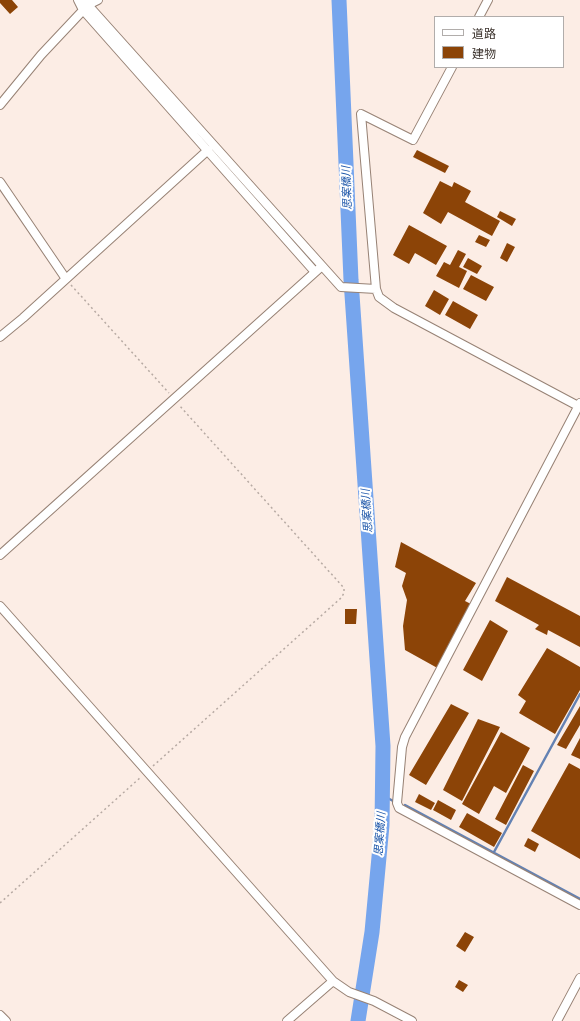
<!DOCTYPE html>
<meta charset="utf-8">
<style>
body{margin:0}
#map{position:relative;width:580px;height:1021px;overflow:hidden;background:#fcede5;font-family:"Asap Condensed","Noto Sans JP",sans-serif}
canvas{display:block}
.legend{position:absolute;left:434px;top:16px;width:130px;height:52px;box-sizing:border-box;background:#fff;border:1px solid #b1adab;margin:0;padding:5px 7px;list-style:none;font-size:12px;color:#3b322c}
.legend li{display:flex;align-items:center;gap:8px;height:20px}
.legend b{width:20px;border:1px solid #b1adab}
</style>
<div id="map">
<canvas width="580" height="1021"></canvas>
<ul class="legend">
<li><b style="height:5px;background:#fff"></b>道路</li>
<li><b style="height:11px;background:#8c4407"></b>建物</li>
</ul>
</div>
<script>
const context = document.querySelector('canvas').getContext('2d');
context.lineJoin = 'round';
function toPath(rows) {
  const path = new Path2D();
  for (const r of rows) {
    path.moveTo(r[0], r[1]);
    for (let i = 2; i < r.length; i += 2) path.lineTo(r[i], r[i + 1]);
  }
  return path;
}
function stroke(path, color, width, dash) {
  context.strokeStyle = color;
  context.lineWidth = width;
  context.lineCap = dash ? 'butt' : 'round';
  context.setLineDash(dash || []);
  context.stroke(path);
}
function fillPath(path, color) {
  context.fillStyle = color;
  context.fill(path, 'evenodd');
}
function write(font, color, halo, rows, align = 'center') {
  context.font = font + ' "Asap Condensed","Noto Sans JP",sans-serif';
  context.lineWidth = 4;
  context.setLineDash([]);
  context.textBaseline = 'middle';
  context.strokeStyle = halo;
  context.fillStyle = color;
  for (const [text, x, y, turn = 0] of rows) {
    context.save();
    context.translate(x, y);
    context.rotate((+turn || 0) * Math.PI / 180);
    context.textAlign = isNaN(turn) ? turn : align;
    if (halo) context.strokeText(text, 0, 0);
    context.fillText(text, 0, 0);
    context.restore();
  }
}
stroke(toPath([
 [382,795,395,802],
 [405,805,580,899],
 [494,852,580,694]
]), '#6482b3', 2.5);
stroke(toPath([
 [339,0,351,280,383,746,382,825,372,932,358,1021]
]), '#76a5ed', 15);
fillPath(toPath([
 [0,0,12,0,18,7,10,14,0,3],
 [417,150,449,166,445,173,413,157],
 [440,181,452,187,454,182,471,191,465,202,500,221,492,236,448,212,441,224,423,213],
 [500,211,516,219,512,226,497,217],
 [409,225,447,246,436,265,415,253,409,264,393,255],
 [479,235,490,240,486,247,475,242],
 [507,243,515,247,507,262,500,258],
 [458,250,466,254,459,267,467,271,459,288,436,276,444,262,450,265],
 [468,258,482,266,477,274,463,267],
 [471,275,494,287,486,301,463,289],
 [434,290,449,299,440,315,425,306],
 [453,301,478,315,470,329,445,315],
 [401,542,476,583,465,601,473,605,458,627,455,649,441,670,405,650,403,626,407,600,402,586,406,573,395,567],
 [507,577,580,616,580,647,548,630,547,635,535,629,539,625,495,601],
 [345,609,357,609,356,624,345,624],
 [490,620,508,631,482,681,463,670],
 [547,648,580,667,580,690,555,734,519,713,526,701,518,695],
 [451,704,469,713,426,785,409,775],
 [580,706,580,725,566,749,557,745],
 [478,719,500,727,462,801,443,790],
 [501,732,530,748,506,793,494,786,479,814,462,804],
 [580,738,580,759,571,755],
 [569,763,580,769,580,859,531,831],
 [523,765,534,771,506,825,495,819],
 [419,794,435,803,431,810,415,802],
 [438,800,456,810,451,820,433,810],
 [467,813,502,833,494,847,459,827],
 [528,838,539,844,535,852,524,846],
 [465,932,474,937,465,952,456,946],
 [459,980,468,985,463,992,455,987]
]), '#8c4407');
const minor = toPath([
 [78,0,83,10,315,272],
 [86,0,88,5,341,287,376,289],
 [479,17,488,0],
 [452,67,413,140,361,114,376,289,379,297,394,308,580,407],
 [0,105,41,55,88,5,98,0],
 [0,182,66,279],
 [0,337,23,318,208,150],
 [580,403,405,737,402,747,397,803,399,808,580,905],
 [0,555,322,266],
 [0,606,333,981,349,992,374,1001,412,1021],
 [0,1015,6,1021],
 [287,1021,333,981],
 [557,1021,580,978]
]);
stroke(minor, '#978275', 10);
stroke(toPath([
 [71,285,169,393],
 [153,766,341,598,344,593,344,588,179,405],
 [0,903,141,777]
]), '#b7aaa3', 1.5, [2, 3]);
stroke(minor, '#fff', 8);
write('italic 11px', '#1a54a8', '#fff', [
 ["思案橋川",347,188,-92],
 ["思案橋川",367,511,-94],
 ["思案橋川",380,834,-86]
]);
</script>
